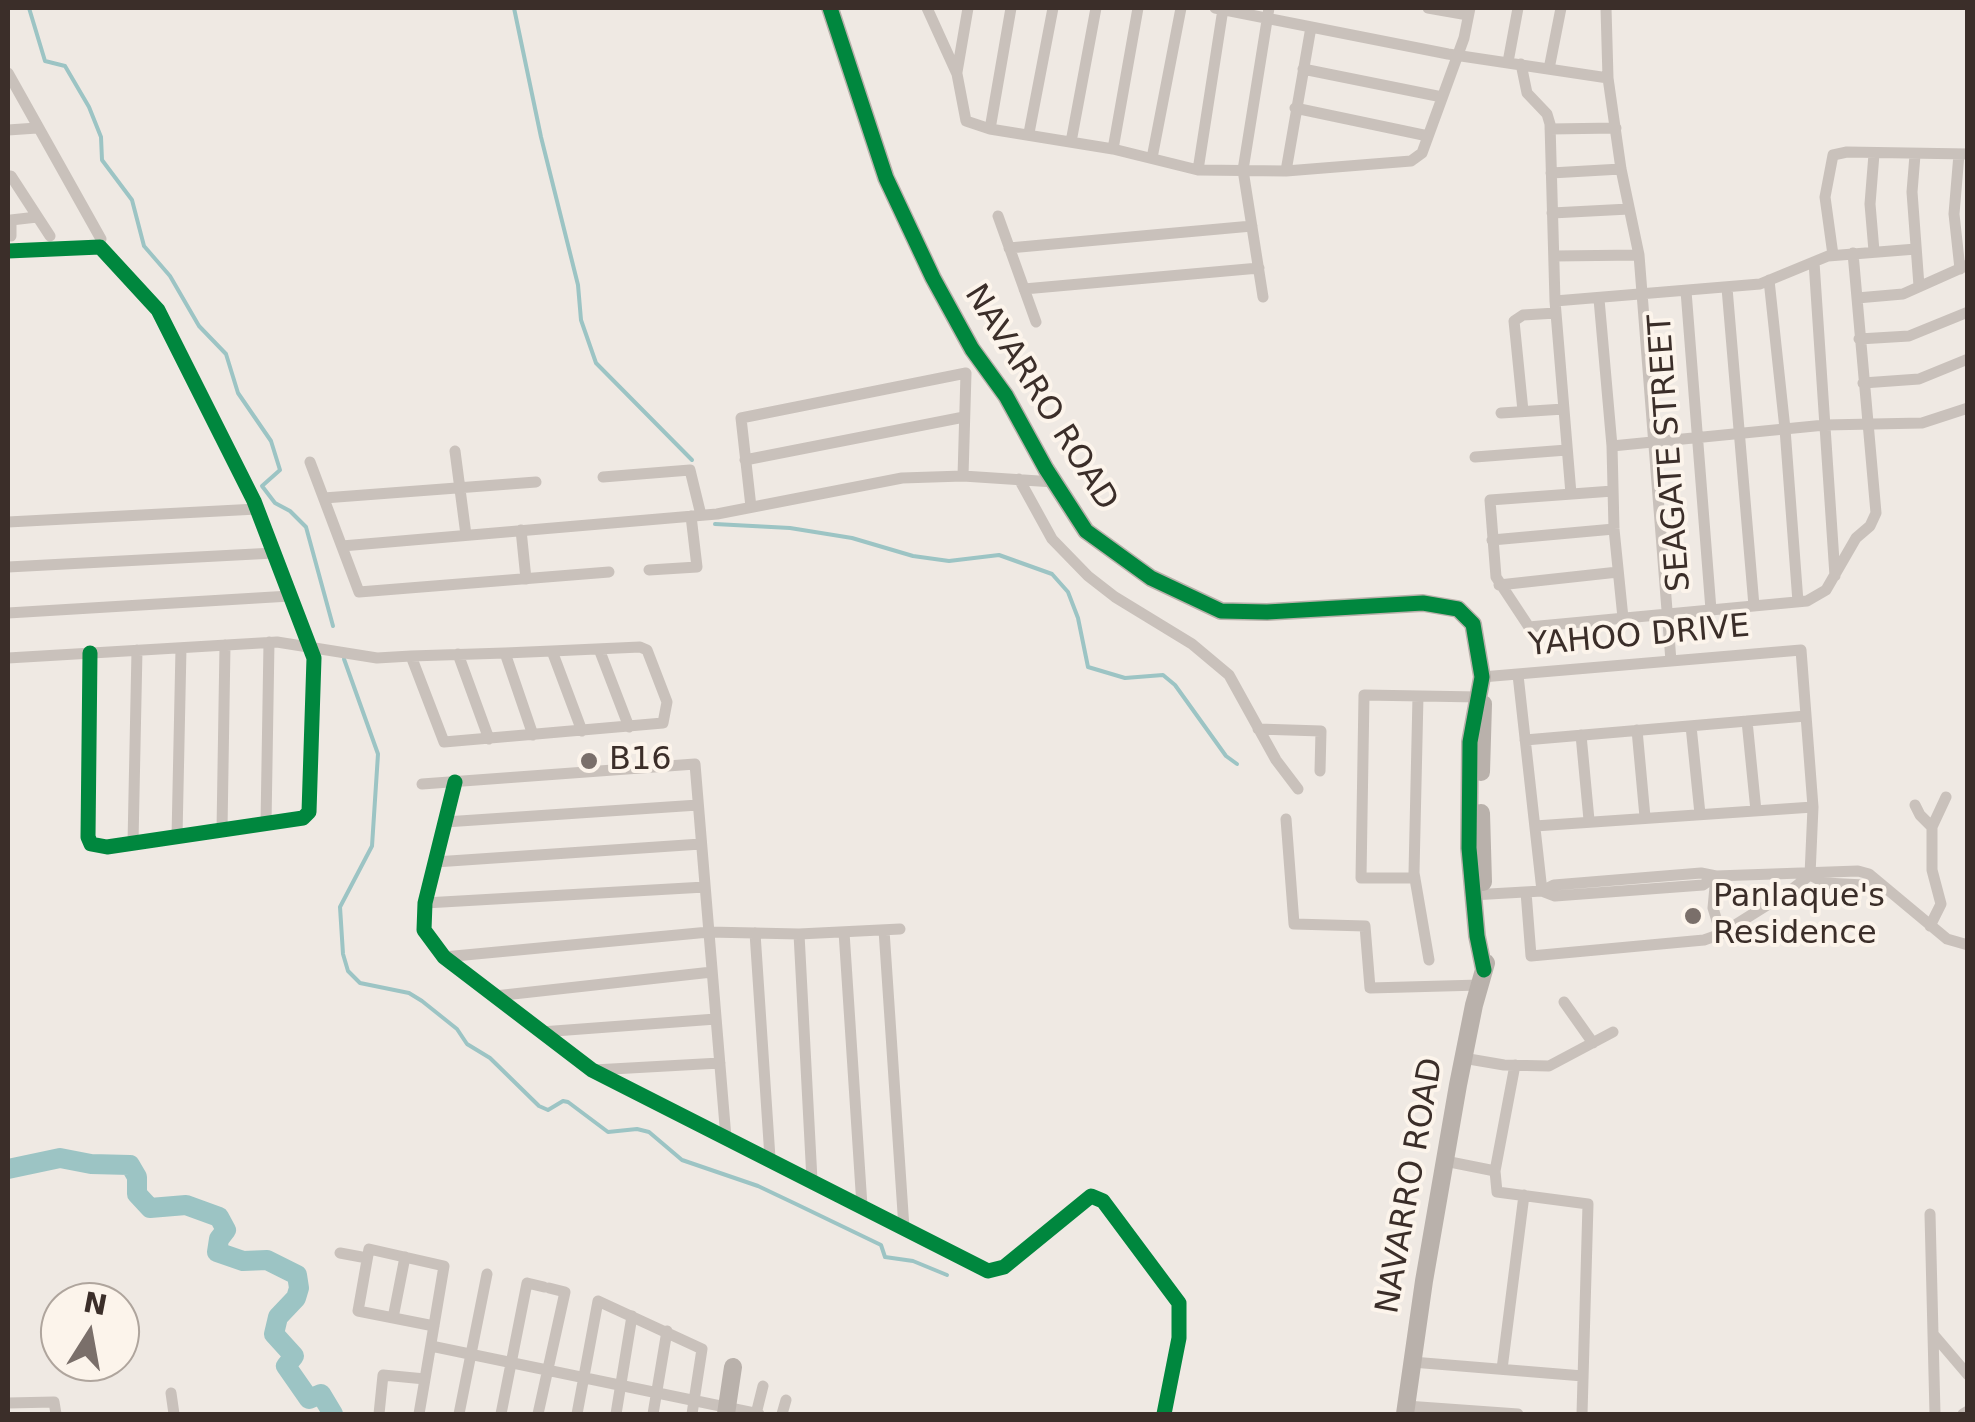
<!DOCTYPE html>
<style>
body{margin:0}
#map{position:relative;width:1975px;height:1422px;overflow:hidden;background:#efe9e3;font-family:"DejaVu Sans",sans-serif}
canvas{display:block}
.frame{position:absolute;inset:0;border:10px solid #3b2e29;pointer-events:none}
.north{position:absolute;left:40px;top:1282px;width:100px;height:100px;box-sizing:border-box;background:#fcf4eb;border:2px solid #afa59d;border-radius:50%;rotate:11deg;font-size:28px;font-weight:700;line-height:40px;text-align:center;color:#3b2e29}
.north::after{content:'';display:block;margin:auto;width:35px;height:45px;background:#7a6f6a;clip-path:polygon(50% 0,100% 100%,50% 72%,0 100%)}
</style>
<div id="map">
<canvas width="1975" height="1422"></canvas>
<div class="frame"></div>
<div class="north">N</div>
</div>
<script>
const context = document.querySelector('canvas').getContext('2d');
context.lineJoin = 'round';
function toPath(rows) {
  const path = new Path2D();
  for (const r of rows) {
    path.moveTo(r[0], r[1]);
    for (let i = 2; i < r.length; i += 2) path.lineTo(r[i], r[i + 1]);
  }
  return path;
}
function stroke(path, color, width, dash) {
  context.strokeStyle = color;
  context.lineWidth = width;
  context.lineCap = dash ? 'butt' : 'round';
  context.setLineDash(dash || []);
  context.stroke(path);
}
function write(font, color, halo, rows, align = 'center') {
  context.font = font + ' "DejaVu Sans",sans-serif';
  context.lineWidth = 8;
  context.setLineDash([]);
  context.textBaseline = 'middle';
  context.strokeStyle = halo;
  context.fillStyle = color;
  for (const [text, x, y, turn = 0] of rows) {
    context.save();
    context.translate(x, y);
    context.rotate((+turn || 0) * Math.PI / 180);
    context.textAlign = isNaN(turn) ? turn : align;
    if (halo) context.strokeText(text, 0, 0);
    context.fillText(text, 0, 0);
    context.restore();
  }
}
stroke(toPath([
 [29,8,45,61,65,66,89,107,101,137,102,160,132,200,144,246,170,276,199,326,226,354,238,393,271,441,280,470,262,486,275,503,290,511,306,527,333,626],
 [514,8,541,137,578,285,581,320,596,363,692,460],
 [715,524,790,528,852,538,913,556,949,561,999,555,1052,574,1068,592,1078,618,1088,667,1125,678,1163,675,1175,685,1226,756,1237,764],
 [344,659,378,754,372,846,340,907,343,954,348,971,360,983,409,993,422,1001,457,1029,467,1044,490,1058,539,1106,548,1110,563,1101,568,1102,608,1132,637,1129,649,1132,682,1160,758,1186,798,1205,881,1245,885,1257,913,1261,947,1275]
]), '#9cc4c4', 4);
stroke(toPath([
 [8,1169,60,1158,91,1164,130,1165,137,1177,137,1194,150,1208,186,1205,219,1217,226,1230,219,1239,217,1252,243,1261,267,1260,297,1275,299,1288,296,1298,278,1317,274,1334,294,1356,286,1366,309,1399,321,1394,333,1414]
]), '#9cc4c4', 20);
stroke(toPath([
 [927,8,957,74,966,121,990,129,1113,149,1198,170,1286,171,1411,161,1422,153,1464,38,1470,8],
 [1215,8,1448,54,1608,78],
 [1428,8,1468,15],
 [1606,8,1608,78,1621,169,1639,255,1671,661],
 [1508,62,1518,8],
 [1521,64,1527,93,1547,114,1550,124,1555,301,1571,494],
 [1303,69,1442,97],
 [1549,69,1561,8],
 [957,72,968,8],
 [8,73,101,239],
 [1295,108,1428,136],
 [990,129,1011,8],
 [1550,129,1616,128],
 [8,130,37,128],
 [1029,133,1053,8],
 [1071,142,1096,8],
 [1113,149,1138,8],
 [1874,154,1870,204,1874,251],
 [1959,154,1954,214,1960,269],
 [1915,155,1912,192,1919,286],
 [1152,158,1181,8],
 [1198,170,1223,9],
 [1286,171,1311,27],
 [1551,173,1621,169],
 [8,176,11,176,50,236],
 [1552,213,1629,209],
 [998,216,1036,322],
 [11,236,11,220,37,217],
 [1009,248,1252,226],
 [8,251,100,247,158,310,254,501,314,658,309,812,303,818,107,847,91,844,88,837,90,653],
 [1833,255,1825,197,1833,155,1847,152,1968,154],
 [1554,256,1639,255],
 [1814,262,1835,576],
 [1769,280,1785,429,1798,602],
 [1727,288,1754,606],
 [1024,289,1259,268],
 [1686,291,1711,610],
 [1263,297,1243,170,1269,8],
 [1857,298,1903,294,1968,265],
 [1599,299,1612,446,1614,529,1623,618],
 [1555,301,1760,284,1828,256,1916,249],
 [1859,339,1909,336,1968,312],
 [1863,383,1919,379,1968,359],
 [1523,411,1514,321,1523,315,1556,313],
 [1501,413,1564,409],
 [1612,446,1825,425,1922,423,1968,408],
 [455,451,466,535],
 [1475,457,1567,450],
 [745,460,964,417],
 [310,462,359,592,609,572],
 [603,477,690,470,701,515],
 [1019,479,1052,539,1088,576,1115,597,1192,644,1229,675,1276,760,1298,789],
 [1613,491,1490,500,1496,577,1529,627,1807,601,1826,590,1856,538,1870,526,1876,513,1853,253],
 [324,498,536,482],
 [751,507,741,418,966,373,963,476],
 [8,522,257,509],
 [521,530,526,579],
 [1492,540,1614,529],
 [342,546,717,514,902,478,963,476,1054,482],
 [8,567,274,553],
 [649,570,697,567,691,516],
 [1499,585,1618,572],
 [8,613,290,596],
 [599,649,629,727],
 [552,651,582,731],
 [505,653,533,735],
 [458,654,489,739],
 [8,658,277,642,377,658,411,656,505,653,552,651,640,647,647,650,667,702,663,723,444,742,411,656],
 [1518,675,1542,891],
 [1482,677,1801,650,1813,807,1810,875],
 [1418,696,1414,873,1429,960],
 [1747,721,1756,811],
 [1691,726,1700,814],
 [1258,729,1321,731,1320,771],
 [1637,730,1645,817],
 [1581,735,1589,820],
 [1525,740,1806,716],
 [455,782,425,903,424,930,444,957,592,1070,988,1271,1004,1267,1091,1196,1103,1201,1179,1303,1179,1338,1164,1414],
 [422,784,695,764,726,1138],
 [1915,805,1920,815,1932,827],
 [1286,819,1294,924,1365,926,1370,988,1480,985],
 [445,822,698,805],
 [266,824,269,642],
 [1535,826,1813,807],
 [222,830,225,645],
 [177,837,181,648],
 [133,843,137,650],
 [435,862,701,844],
 [1810,875,1825,883,1883,886],
 [1716,876,1713,908,1721,934],
 [1415,878,1361,878,1364,695,1479,697],
 [1542,891,1554,885,1701,873,1716,876,1858,871,1869,874,1947,939,1968,945],
 [1526,892,1531,956,1704,940,1721,934,1791,890,1810,875],
 [1472,895,1542,891,1555,896,1703,885,1716,876],
 [425,903,705,887],
 [1930,926,1941,904,1932,870,1932,827,1946,797],
 [884,930,904,1228],
 [844,932,862,1206],
 [755,933,770,1158],
 [799,934,812,1180],
 [444,957,709,932,799,934,900,929],
 [495,996,712,972],
 [1564,1002,1593,1043],
 [541,1032,716,1019],
 [1463,1058,1504,1065,1549,1066,1613,1032],
 [594,1070,720,1063],
 [1445,1161,1495,1171,1515,1065],
 [1495,1171,1497,1192,1588,1204,1582,1414],
 [1930,1214,1933,1334,1968,1375],
 [340,1253,367,1258],
 [393,1318,405,1257],
 [1933,1334,1935,1414],
 [431,1346,759,1414],
 [1412,1362,1583,1376],
 [1502,1369,1524,1195],
 [171,1393,174,1414],
 [8,1403,54,1402,56,1414],
 [1406,1406,1518,1414],
 [379,1414,383,1375,425,1379],
 [419,1414,425,1379,444,1266,369,1249,358,1311,434,1326],
 [459,1414,487,1274],
 [501,1414,527,1283,544,1287],
 [538,1414,565,1292,549,1288],
 [577,1414,598,1301,702,1349,692,1414],
 [616,1414,632,1316],
 [653,1414,667,1331],
 [756,1414,763,1386],
 [782,1414,786,1400],
 [1963,1414,1968,1411]
]), '#c9c1bb', 11);
stroke(toPath([
 [830,8,886,178,933,278,972,349,1006,396,1046,469,1086,531,1151,578,1221,611,1267,612,1423,603,1458,609,1473,624,1482,677,1470,742,1469,848,1477,936,1484,970],
 [1481,772,1483,704],
 [1481,813,1483,882],
 [726,1414,733,1367],
 [1405,1414,1424,1281,1458,1085,1474,1005,1486,963]
]), '#b9b1ab', 18);
stroke(toPath([
 [830,8,886,178,933,278,972,349,1006,396,1046,469,1086,531,1151,578,1221,611,1267,612,1423,603,1458,609,1473,624,1482,677,1470,742,1469,848,1477,936,1484,970],
 [8,251,100,247,158,310,254,501,314,658,309,812,303,818,107,847,91,844,88,837,90,653],
 [455,782,425,903,424,930,444,957,592,1070,988,1271,1004,1267,1091,1196,1103,1201,1179,1303,1179,1338,1164,1414]
]), '#00873e', 15);
for (const [x, y, r, color] of [
 [589,761,10,"#7a6f6a"],
 [1693,916,10,"#7a6f6a"]
]) {
  const dot = new Path2D();
  dot.arc(x, y, r, 0, 2 * Math.PI);
  context.fillStyle = color;
  context.fill(dot);
  stroke(dot, '#fcf4eb', 4);
}
write('32px', '#3b2e29', '#fcf4eb', [
 ["NAVARRO ROAD",1040,398,58],
 ["SEAGATE STREET",1671,453,-94],
 ["YAHOO DRIVE",1639,637,-5],
 ["NAVARRO ROAD",1411,1186,-80]
]);
write('32px', '#3b2e29', '#fcf4eb', [
 ["B16",609,761],
 ["Panlaque's",1713,898],
 ["Residence",1713,935]
], 'left');
</script>
